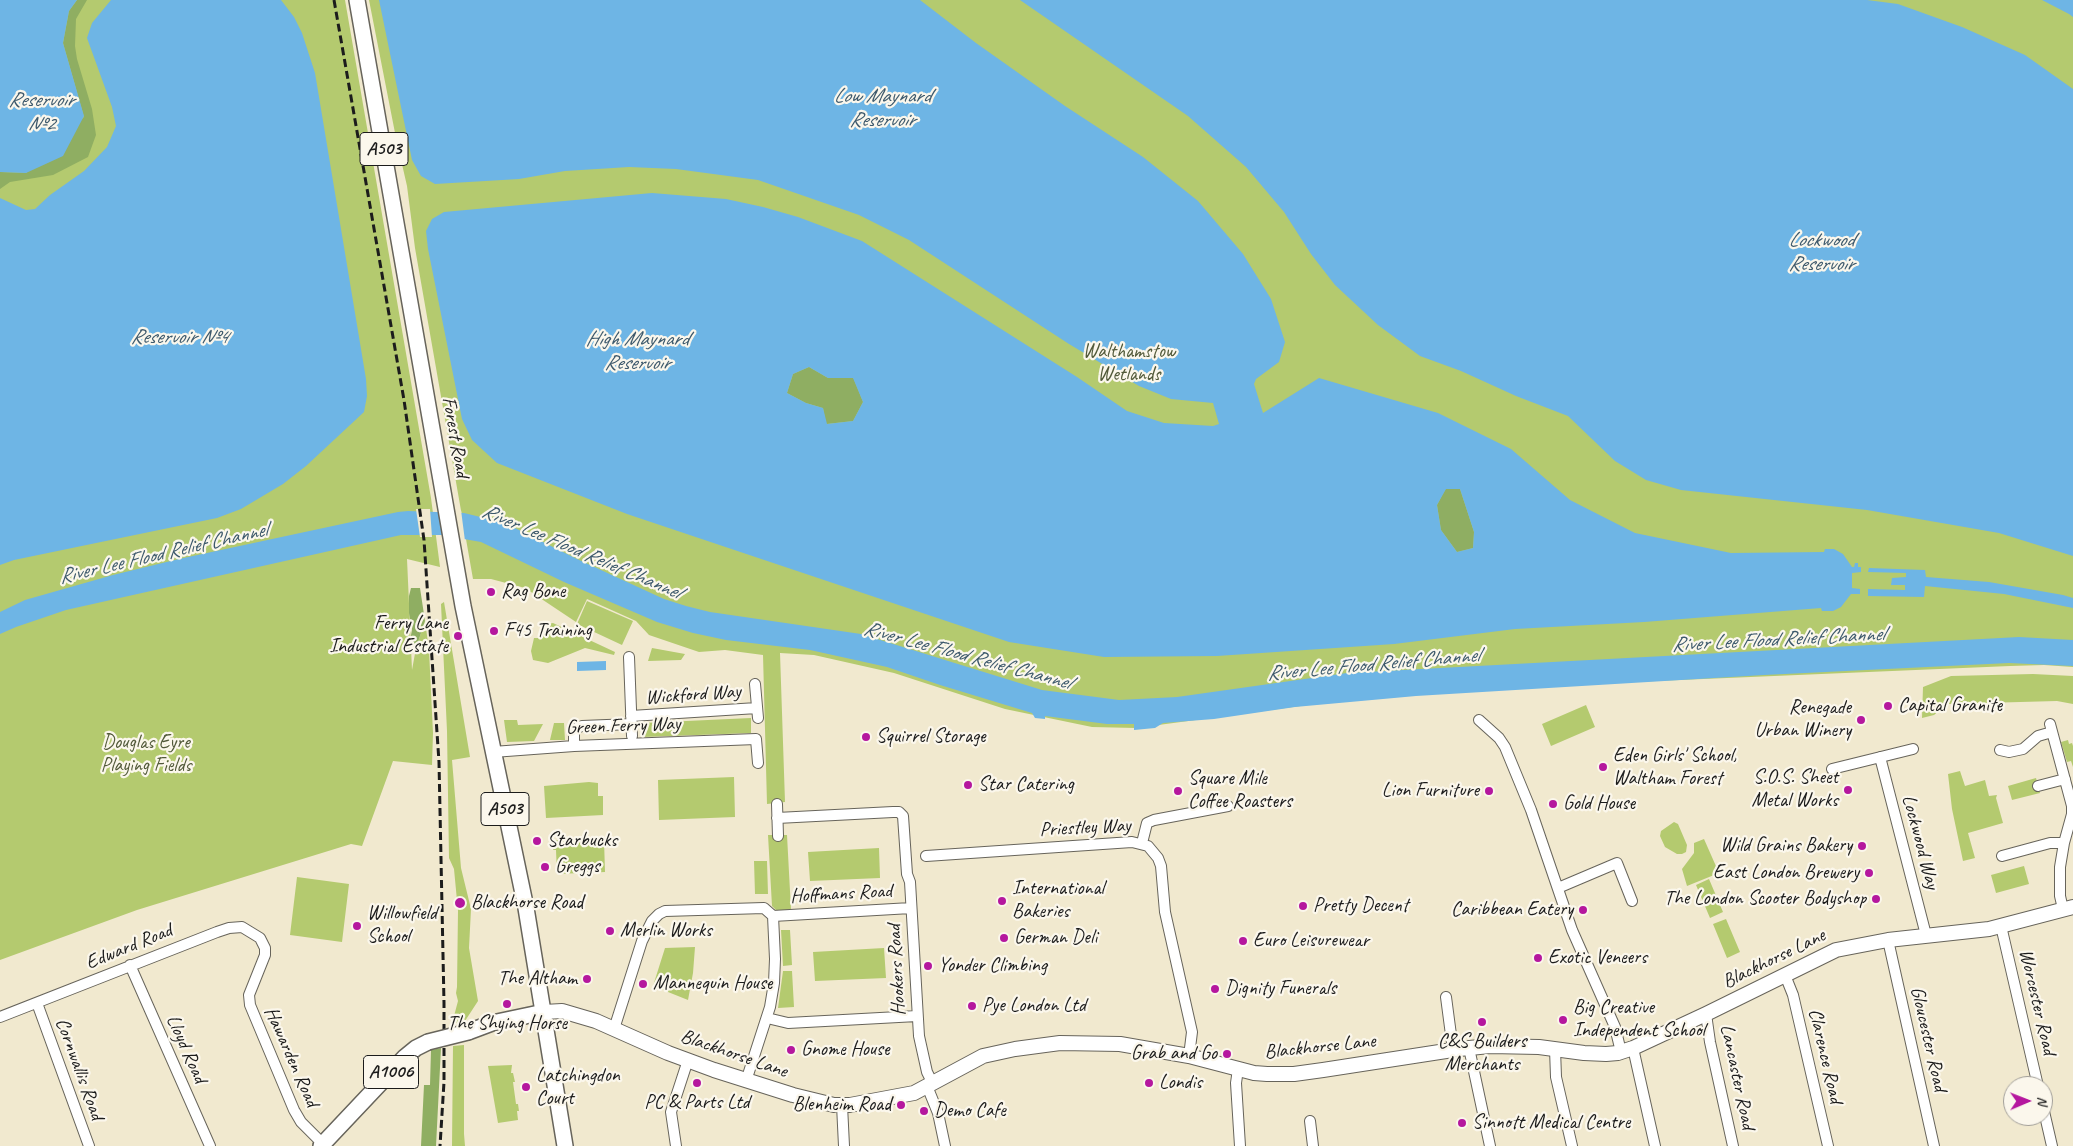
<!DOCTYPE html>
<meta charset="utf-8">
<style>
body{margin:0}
#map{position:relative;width:2073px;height:1146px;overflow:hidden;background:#f1e9cf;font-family:Caveat,sans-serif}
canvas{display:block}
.north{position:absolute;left:2003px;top:1076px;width:50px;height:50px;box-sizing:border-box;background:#fbf7ec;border:1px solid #a29f99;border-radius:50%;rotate:89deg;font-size:14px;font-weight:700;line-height:20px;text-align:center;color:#1c1c1c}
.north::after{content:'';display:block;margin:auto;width:18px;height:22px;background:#b5179e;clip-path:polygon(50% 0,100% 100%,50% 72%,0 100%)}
</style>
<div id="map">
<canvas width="2073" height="1146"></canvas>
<div class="north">N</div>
</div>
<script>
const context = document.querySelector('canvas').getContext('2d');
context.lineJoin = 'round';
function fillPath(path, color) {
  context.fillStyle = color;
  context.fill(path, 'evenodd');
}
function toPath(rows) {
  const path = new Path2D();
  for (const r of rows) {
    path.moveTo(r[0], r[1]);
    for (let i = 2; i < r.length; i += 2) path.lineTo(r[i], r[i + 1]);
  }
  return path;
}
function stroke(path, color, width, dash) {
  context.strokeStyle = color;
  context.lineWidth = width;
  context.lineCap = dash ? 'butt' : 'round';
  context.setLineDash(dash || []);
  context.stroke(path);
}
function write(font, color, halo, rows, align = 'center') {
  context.font = font + ' Caveat,sans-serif';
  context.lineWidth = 4.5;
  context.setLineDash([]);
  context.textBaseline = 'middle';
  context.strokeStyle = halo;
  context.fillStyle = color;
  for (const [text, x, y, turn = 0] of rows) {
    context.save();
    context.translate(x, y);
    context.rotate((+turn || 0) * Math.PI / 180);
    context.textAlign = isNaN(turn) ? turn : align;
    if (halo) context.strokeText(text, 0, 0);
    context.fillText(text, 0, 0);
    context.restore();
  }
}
fillPath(toPath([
 [0,0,345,0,431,498,440,567,407,559,412,670,416,648,425,621,429,650,433,733,432,765,393,761,362,846,351,844,137,910,0,960],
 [369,0,2073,0,2073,667,2044,665,2010,666,1609,683,1353,699,1136,728,1092,727,1005,709,894,673,814,655,780,653,785,802,767,804,763,655,725,650,699,652,649,635,636,621,587,599,576,622,525,588,491,579,473,579,415,248,407,186,396,138],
 [587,601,633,621,622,645,577,624],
 [444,602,470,757,452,760,461,868,471,909,469,948,478,1001,465,1021,455,1023,454,1016,458,1001,456,993,457,987,458,911,454,869,449,858,447,731,441,604],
 [553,623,615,652,614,655,585,648,548,663,533,660,531,651,534,638,543,638,546,627,548,624],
 [652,648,685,654,681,660,648,661],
 [2033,674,2073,676,2073,704,2057,701,1947,704,1934,715,1922,718,1923,687,1951,676],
 [1586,705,1595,727,1551,746,1542,724],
 [751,718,751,733,643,737,643,723],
 [504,720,517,720,518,725,543,724,534,741,507,742],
 [554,723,564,723,565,740,550,740],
 [2068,740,2069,744,2072,743,2073,746,2073,767,2071,761,2067,762,2061,742],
 [1960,771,1965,786,1985,780,1989,796,1997,795,1996,798,2003,823,1968,833,1975,858,1963,861,1952,809,1948,774],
 [734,777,735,817,659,820,658,780],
 [2036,778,2040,793,2012,800,2008,786],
 [589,782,598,783,598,796,603,796,603,815,546,818,544,786],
 [1674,822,1678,824,1687,845,1686,852,1682,854,1677,854,1665,847,1660,836,1661,831],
 [768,835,787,835,791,910,776,910,772,906],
 [1704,839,1719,873,1687,886,1682,869,1694,853,1694,843],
 [553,840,604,840,605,872,557,874,556,850,553,850],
 [879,848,880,878,810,881,808,852],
 [754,861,767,861,768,894,755,894],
 [2024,866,2029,884,1996,893,1991,875],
 [297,877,349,884,342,942,290,935],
 [1709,879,1723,912,1710,918,1696,885],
 [1726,919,1740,952,1727,958,1713,924],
 [781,930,790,930,792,965,783,966],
 [695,947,693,973,688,1000,653,986,665,948],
 [884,948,886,978,815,981,813,952],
 [783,971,792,971,794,1007,778,1008],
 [464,1045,464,1134,465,1146,452,1146,453,1046],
 [512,1065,511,1073,513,1073,515,1082,513,1082,516,1104,518,1104,519,1111,517,1111,518,1120,498,1123,488,1066]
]), '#b4ca6f');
fillPath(toPath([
 [77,0,87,0,76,19,75,46,77,59,92,109,96,135,88,157,53,175,10,182,0,189,0,172,26,173,84,117,63,43,69,11],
 [809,367,828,378,853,377,863,402,853,421,826,424,823,408,806,403,787,393,793,374],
 [1446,488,1460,489,1474,532,1473,548,1457,552,1441,530,1437,505],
 [411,588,420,588,425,621,416,648,409,645,412,630,409,613,409,596],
 [441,1048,436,1146,421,1146,424,1085,430,1085,431,1050]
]), '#8fae62');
fillPath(toPath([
 [0,0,77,0,69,11,63,43,84,116,63,156,26,173,0,172],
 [111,0,281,0,294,17,302,33,315,73,366,379,367,396,364,412,306,466,283,484,241,509,217,518,14,560,0,565,0,198,26,210,35,209,50,195,84,171,107,147,116,126,112,107,87,38,92,23],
 [379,0,920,0,976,43,1065,106,1143,157,1198,201,1243,254,1271,299,1285,342,1279,362,1256,379,1254,384,1263,413,1319,378,1438,413,1511,449,1570,500,1635,533,1731,553,1824,552,1825,549,1834,549,1843,554,1852,567,1854,567,1855,563,1858,563,1858,567,1861,567,1861,572,1852,573,1852,588,1860,589,1860,594,1851,594,1841,607,1833,611,1822,611,1821,608,1644,622,1515,629,1394,644,1217,656,1104,657,1009,642,627,514,497,463,472,440,462,419,428,249,426,231,432,219,444,212,652,193,726,199,763,207,798,217,862,241,1077,377,1127,411,1164,423,1213,426,1219,424,1213,403,1171,399,1139,386,1069,344,909,240,859,215,758,180,676,169,629,167,565,171,519,179,435,184,421,176,412,160],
 [809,367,828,378,853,378,863,402,853,421,827,424,823,408,806,403,787,393,793,374],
 [1446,489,1460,489,1474,532,1473,548,1457,552,1441,530,1437,505],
 [1020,0,1867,0,1898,4,1962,27,2025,55,2073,89,2073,556,1999,533,1867,510,1681,490,1646,480,1615,461,1568,416,1516,396,1461,371,1420,356,1378,325,1335,285,1311,254,1284,212,1246,167,1188,116],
 [2042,0,2073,0,2073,17,2069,14],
 [408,511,464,513,505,523,577,559,664,599,686,606,710,612,861,634,1042,690,1119,700,1177,697,1347,673,2019,637,2073,640,2073,666,2009,663,1764,675,1416,696,1295,707,1214,719,1163,723,1155,728,1134,730,1134,724,1107,724,1045,716,1045,719,1035,718,1032,713,940,685,887,667,810,650,726,640,693,633,657,622,564,582,481,542,441,535,401,535,66,610,16,627,0,634,0,612,25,600,113,575,179,559,398,512],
 [1869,568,1925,570,1926,577,1989,582,2063,595,2073,598,2073,608,2004,594,1925,586,1924,597,1868,596,1868,589,1905,590,1905,585,1891,585,1892,578,1906,577,1906,573,1868,572],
 [606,661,606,670,577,671,577,662]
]), '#6eb5e5');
fillPath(toPath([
 [416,509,430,509,432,537,420,537],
 [439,510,461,510,465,541,443,537]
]), '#f1e9cf');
const street = toPath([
 [629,657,632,736],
 [755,684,758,718],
 [631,716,757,708],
 [1479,720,1499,738,1505,747,1531,810,1572,930,1615,1027,1621,1052],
 [2050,724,2072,806,2072,814,2064,843,2060,867,2060,896,2063,909],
 [574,746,574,729,582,726,632,724],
 [2000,750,2009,752,2023,749,2038,736,2052,732],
 [493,752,574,746,756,739,758,763],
 [1880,757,1926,935],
 [1832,769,1913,749],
 [2038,786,2065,779],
 [777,804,778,836],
 [777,818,893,812,899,812,903,816,907,874,910,882,919,1036,927,1072,932,1082],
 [1142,843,1147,823,1154,820,1228,806],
 [926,856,1132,842,1148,846,1158,858,1161,866,1165,912,1192,1032,1189,1056],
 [2002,856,2050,843,2064,843],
 [1558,888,1617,863,1632,901],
 [773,916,911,908],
 [2001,926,2038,1086],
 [1888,940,1934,1146],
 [130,965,210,1146],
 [1785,975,1793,995,1828,1146],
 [1446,997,1453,1050],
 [37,1003,89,1146],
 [1706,1014,1710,1042,1733,1146],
 [0,1017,217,932,229,928,242,927,260,938,265,948,265,955,249,995,250,1005,294,1110,301,1122,323,1144],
 [767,1018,788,1023,917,1016],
 [614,1029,642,941,652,921,659,914,665,911,764,908,773,916,775,959,774,983,770,1007,746,1081],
 [1469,1048,1490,1146],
 [1633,1048,1655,1146],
 [1555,1049,1556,1077,1572,1146],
 [1238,1069,1236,1083,1240,1146],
 [927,1086,938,1113,945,1146],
 [842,1105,844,1146],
 [2043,1107,2052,1146],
 [1310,1121,1313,1146],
 [676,1146,671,1112,688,1060]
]);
const secondary = toPath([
 [544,1012,562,1011,596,1021,668,1053,714,1070,793,1095,834,1105,850,1105,914,1093,983,1056,1015,1049,1060,1043,1120,1044,1189,1056,1254,1073,1267,1074,1294,1074,1323,1070,1459,1049,1490,1046,1539,1047,1584,1053,1606,1054,1618,1053,1633,1048,1706,1014,1836,950,1888,940,1989,929,2073,907]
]);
const primary = toPath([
 [357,0,463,606,526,908,565,1146],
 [468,1032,492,1023,544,1012],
 [321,1146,405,1057,416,1048,428,1042]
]);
stroke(street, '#67645b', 12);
stroke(secondary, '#67645b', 16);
stroke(primary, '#67645b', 18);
stroke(street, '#fff', 10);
stroke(secondary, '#fff', 14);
stroke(primary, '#fff', 15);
stroke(toPath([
 [334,0,404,400,424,540,439,762,444,1003,444,1082,440,1146]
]), '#1c1c1c', 3, [8, 4]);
const primaryBridge = toPath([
 [428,1042,468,1032]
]);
stroke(primaryBridge, '#67645b', 18, []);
stroke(primaryBridge, '#fff', 15);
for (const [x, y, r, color] of [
 [491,592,5,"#b5179e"],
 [494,631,5,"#b5179e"],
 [458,636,5,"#b5179e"],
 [1888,706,5,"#b5179e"],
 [1861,720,5,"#b5179e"],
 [866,737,5,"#b5179e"],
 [1603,767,5,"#b5179e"],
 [968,785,5,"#b5179e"],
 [1848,790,5,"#b5179e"],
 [1178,791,5,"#b5179e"],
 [1489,791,5,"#b5179e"],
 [1553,804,5,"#b5179e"],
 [537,841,5,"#b5179e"],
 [1862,846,5,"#b5179e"],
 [545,867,5,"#b5179e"],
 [1869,873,5,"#b5179e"],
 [1876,899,5,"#b5179e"],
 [1002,901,5,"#b5179e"],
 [460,903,6,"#b5179e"],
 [1303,906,5,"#b5179e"],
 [1583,910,5,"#b5179e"],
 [357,926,5,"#b5179e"],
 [610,931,5,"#b5179e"],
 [1004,938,5,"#b5179e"],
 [1243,941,5,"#b5179e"],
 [1538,958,5,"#b5179e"],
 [928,966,5,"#b5179e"],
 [587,979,5,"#b5179e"],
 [643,984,5,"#b5179e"],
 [1215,989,5,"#b5179e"],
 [507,1004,5,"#b5179e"],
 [972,1006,5,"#b5179e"],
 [1563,1020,5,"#b5179e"],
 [1482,1022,5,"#b5179e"],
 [791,1050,5,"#b5179e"],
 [1227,1054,5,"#b5179e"],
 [697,1083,5,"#b5179e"],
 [1149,1083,5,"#b5179e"],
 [526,1087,5,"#b5179e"],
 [901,1105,5,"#b5179e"],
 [924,1111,5,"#b5179e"],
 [1462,1123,5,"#b5179e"]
]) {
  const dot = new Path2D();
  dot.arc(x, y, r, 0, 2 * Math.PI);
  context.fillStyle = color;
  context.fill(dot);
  stroke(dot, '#fbf7ec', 2);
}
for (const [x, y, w] of [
 [384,149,48],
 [505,809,48],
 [391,1072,55]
]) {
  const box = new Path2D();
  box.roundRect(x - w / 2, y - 16.5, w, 33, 4);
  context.fillStyle = '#fbf7ec';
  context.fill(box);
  stroke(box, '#1c1c1c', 1);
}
write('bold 19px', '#1c1c1c', null, [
 ["A503",384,149],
 ["A503",505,809],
 ["A1006",391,1072]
]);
write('20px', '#515939', '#fbf7ec', [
 ["Walthamstow",1129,352],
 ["Wetlands",1129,375],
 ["Douglas Eyre",146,743],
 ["Playing Fields",146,766]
]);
write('20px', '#1c1c1c', '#fbf7ec', [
 ["Forest Road",455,437,80],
 ["Wickford Way",693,695,-4],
 ["Green Ferry Way",623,726,-2],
 ["Priestley Way",1085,828,-3],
 ["Lockwood Way",1920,842,75],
 ["Hoffmans Road",841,894,-3],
 ["Edward Road",129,947,-22],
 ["Blackhorse Lane",1774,959,-26],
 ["Hookers Road",897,970,-93],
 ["Worcester Road",2037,1002,77],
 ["Gloucester Road",1928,1039,77],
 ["Blackhorse Lane",1320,1047,-6],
 ["Lloyd Road",186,1049,66],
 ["Blackhorse Lane",734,1054,19],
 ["Clarence Road",1825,1056,77],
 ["Hawarden Road",291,1057,66],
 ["Cornwallis Road",79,1069,70],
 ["Lancaster Road",1737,1077,78]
]);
write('20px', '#1c1c1c', '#fbf7ec', [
 ["Rag Bone",501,592],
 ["Ferry Lane",448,624,"right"],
 ["Industrial Estate",448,647,"right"],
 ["F45 Training",504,631],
 ["Capital Granite",1898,706],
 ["Renegade",1851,708,"right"],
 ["Urban Winery",1851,731,"right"],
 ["Squirrel Storage",876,737],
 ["Eden Girls' School,",1613,756],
 ["Waltham Forest",1613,779],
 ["S.O.S. Sheet",1838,778,"right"],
 ["Metal Works",1838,801,"right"],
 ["Square Mile",1188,779],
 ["Coffee Roasters",1188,802],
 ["Star Catering",978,785],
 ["Lion Furniture",1479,791,"right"],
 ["Gold House",1563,804],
 ["Starbucks",547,841],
 ["Wild Grains Bakery",1852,846,"right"],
 ["Greggs",555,867],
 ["East London Brewery",1859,873,"right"],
 ["International",1012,889],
 ["Bakeries",1012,912],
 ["The London Scooter Bodyshop",1866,899,"right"],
 ["Blackhorse Road",471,903],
 ["Pretty Decent",1313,906],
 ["Caribbean Eatery",1573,910,"right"],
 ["Willowfield",367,914],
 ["School",367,937],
 ["Merlin Works",620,931],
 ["German Deli",1014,938],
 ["Euro Leisurewear",1253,941],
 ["Exotic Veneers",1548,958],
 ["Yonder Climbing",938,966],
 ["The Altham",577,979,"right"],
 ["Mannequin House",653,984],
 ["Dignity Funerals",1225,989],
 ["Pye London Ltd",982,1006],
 ["Big Creative",1573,1008],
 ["Independent School",1573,1031],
 ["The Shying Horse",507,1024,"center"],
 ["C&S Builders",1482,1042,"center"],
 ["Merchants",1482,1065,"center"],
 ["Gnome House",801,1050],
 ["Grab and Go",1217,1054,"right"],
 ["Latchingdon",536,1076],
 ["Court",536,1099],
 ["Londis",1159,1083],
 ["PC & Parts Ltd",697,1103,"center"],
 ["Blenheim Road",891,1105,"right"],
 ["Demo Cafe",934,1111],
 ["Sinnott Medical Centre",1472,1123]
], 'left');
write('italic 21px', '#3d596c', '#fbf7ec', [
 ["Low Maynard",882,96],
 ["Reservoir",882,120],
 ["Reservoir",41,100],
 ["№2",41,124],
 ["Lockwood",1821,240],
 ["Reservoir",1821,264],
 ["Reservoir №4",179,337],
 ["High Maynard",637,339],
 ["Reservoir",637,363],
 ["River Lee Flood Relief Channel",581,552,23],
 ["River Lee Flood Relief Channel",163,554,-13],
 ["River Lee Flood Relief Channel",1778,640,-3],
 ["River Lee Flood Relief Channel",967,656,15],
 ["River Lee Flood Relief Channel",1373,665,-5]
]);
</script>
